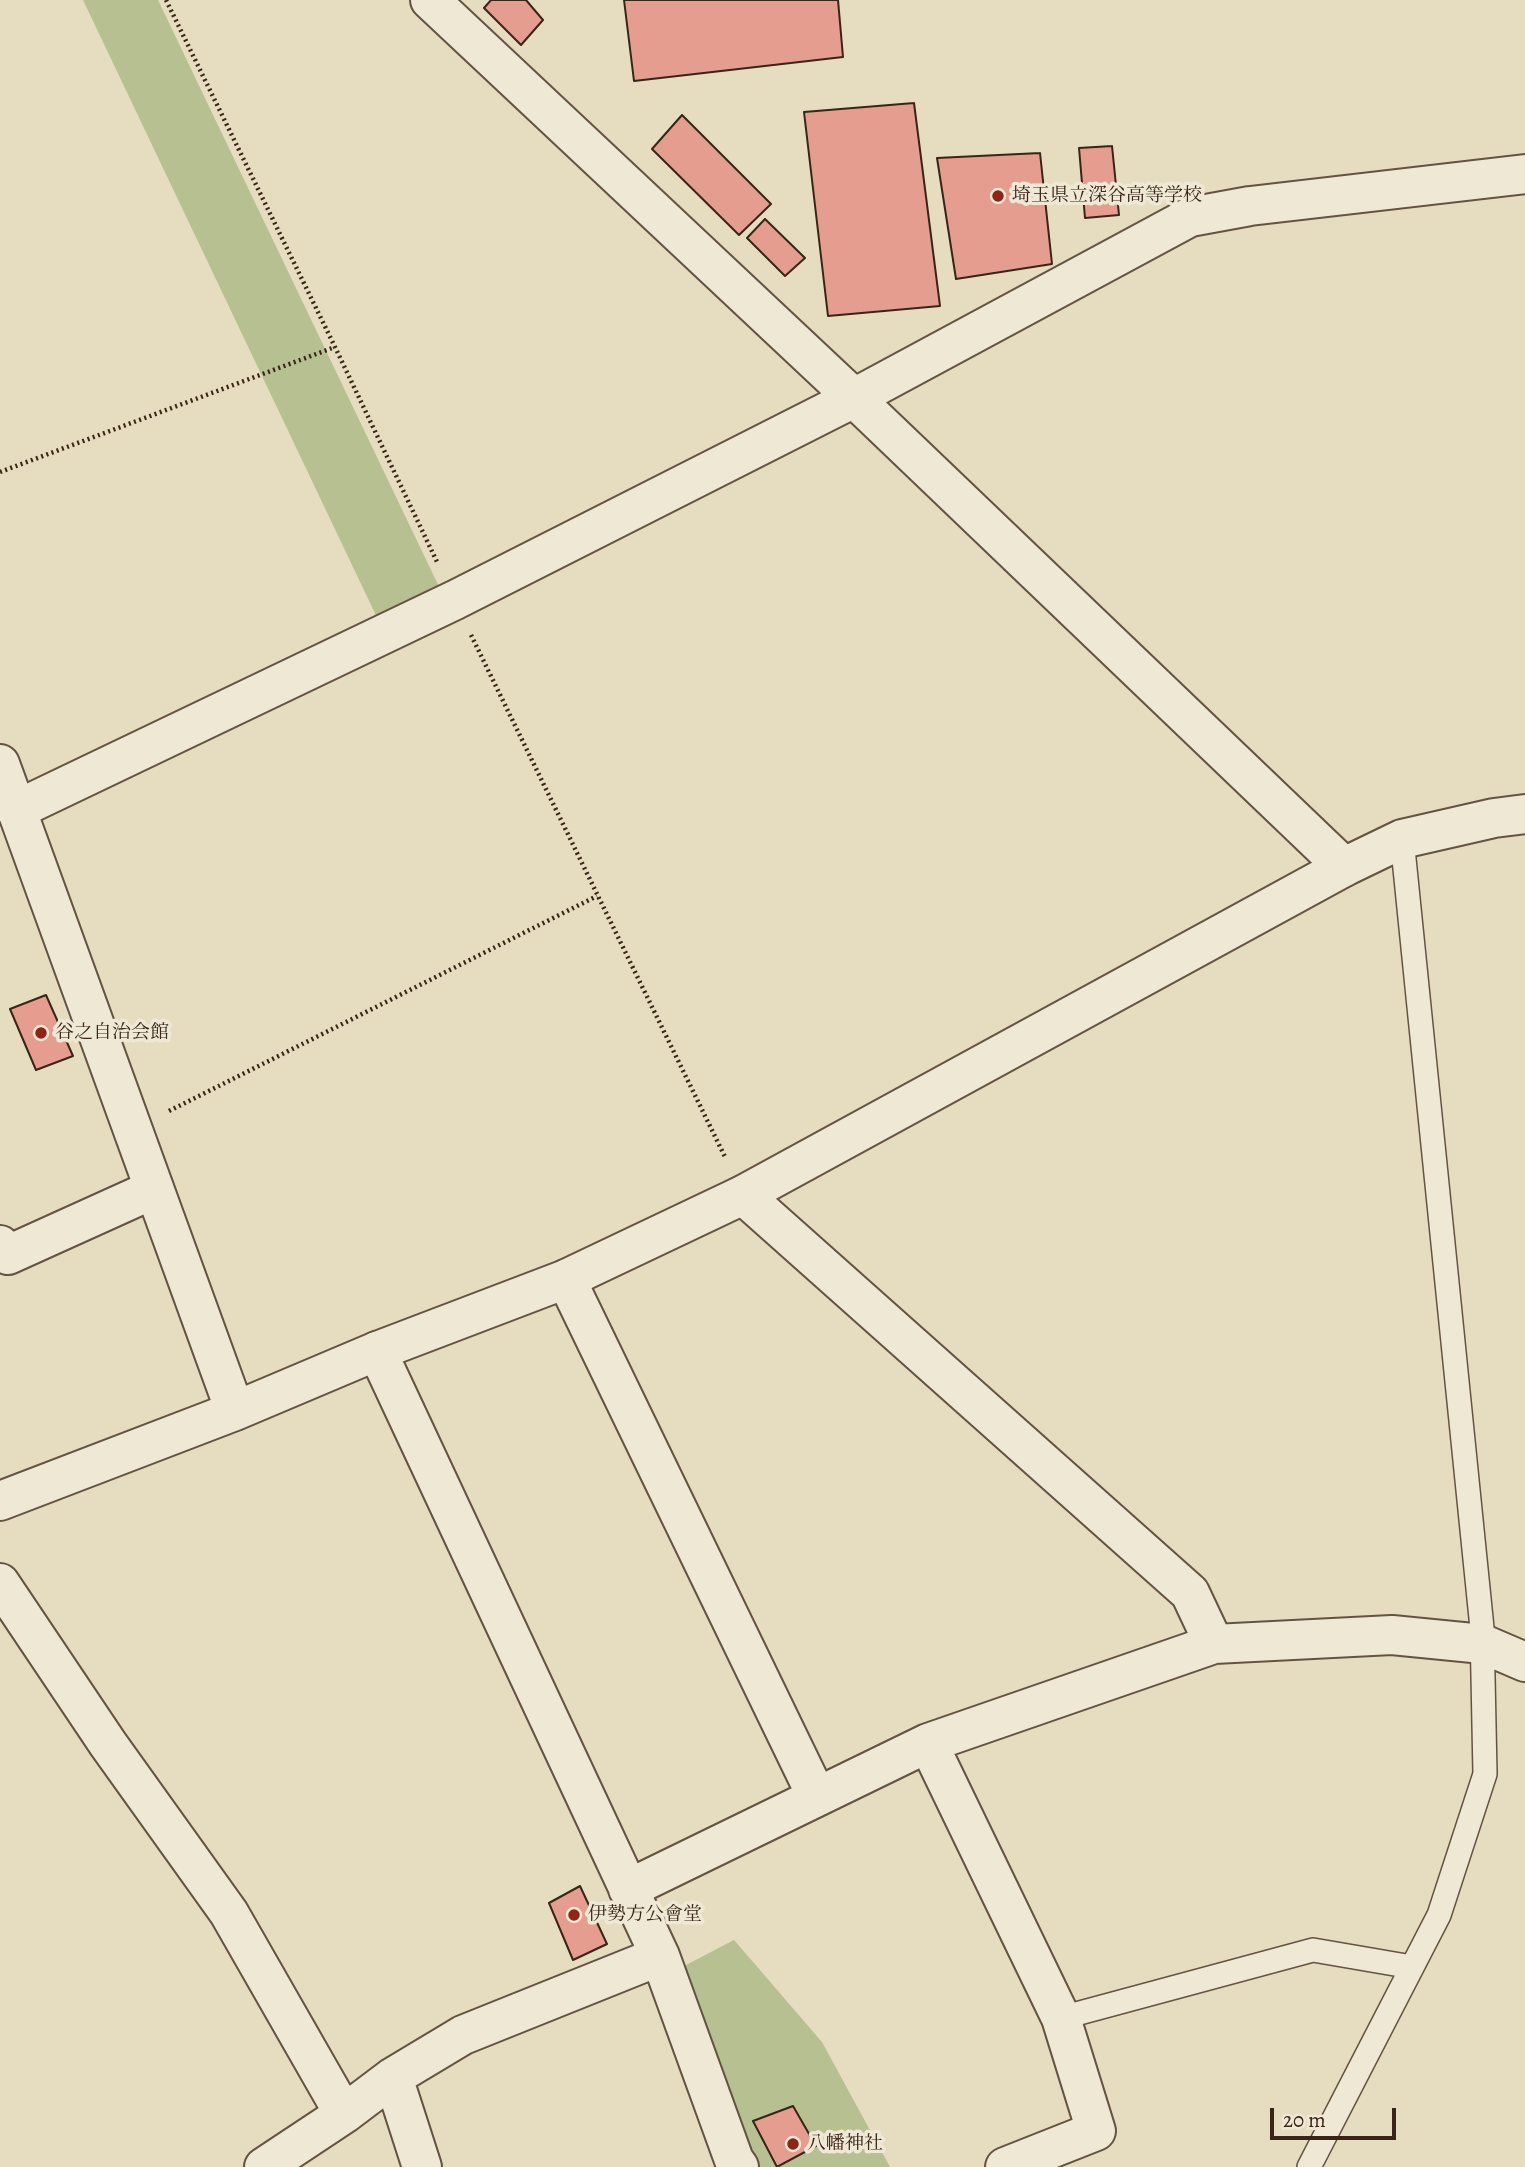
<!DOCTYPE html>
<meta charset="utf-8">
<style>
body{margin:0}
#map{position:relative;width:1525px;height:2167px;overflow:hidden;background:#e6dcbf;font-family:Alegreya,serif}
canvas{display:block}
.scale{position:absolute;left:1270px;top:2108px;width:126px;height:32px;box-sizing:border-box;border:4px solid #382518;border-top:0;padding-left:9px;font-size:21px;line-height:24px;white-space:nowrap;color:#382518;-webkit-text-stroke:5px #efe8d5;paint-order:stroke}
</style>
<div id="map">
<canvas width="1525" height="2167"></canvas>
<div class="scale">20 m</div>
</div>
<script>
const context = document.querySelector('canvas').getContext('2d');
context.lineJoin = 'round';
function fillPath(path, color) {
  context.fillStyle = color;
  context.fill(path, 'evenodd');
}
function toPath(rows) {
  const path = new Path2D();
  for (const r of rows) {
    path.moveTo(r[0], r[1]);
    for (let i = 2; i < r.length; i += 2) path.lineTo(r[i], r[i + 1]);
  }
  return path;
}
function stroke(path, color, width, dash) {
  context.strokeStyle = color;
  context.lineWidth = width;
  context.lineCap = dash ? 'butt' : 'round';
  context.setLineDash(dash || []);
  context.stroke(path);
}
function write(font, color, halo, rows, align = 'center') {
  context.font = font + ' Alegreya,"Noto Serif JP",serif';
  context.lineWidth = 7;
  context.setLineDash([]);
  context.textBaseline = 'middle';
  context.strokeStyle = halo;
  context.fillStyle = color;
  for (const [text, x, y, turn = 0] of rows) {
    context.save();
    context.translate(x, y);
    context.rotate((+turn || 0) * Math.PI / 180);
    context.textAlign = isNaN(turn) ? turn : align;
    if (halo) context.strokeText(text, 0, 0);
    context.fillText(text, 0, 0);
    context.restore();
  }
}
fillPath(toPath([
 [83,0,158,0,443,595,382,628],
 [734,1940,822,2042,890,2167,739,2167,667,1975]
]), '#b6c091');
const building = toPath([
 [491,0,526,0,543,20,521,45,484,8,491,0],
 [624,0,838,0,843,57,634,81,624,0],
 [914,103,940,306,828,316,804,112,914,103],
 [682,115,771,204,739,235,652,149,682,115],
 [1112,146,1119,215,1085,218,1079,148,1112,146],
 [1040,153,1052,264,956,279,937,158,1040,153],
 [765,219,805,258,785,276,747,238,765,219],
 [46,995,73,1056,36,1070,10,1009,46,995],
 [580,1886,607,1944,573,1960,549,1903,580,1886],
 [793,2106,816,2146,777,2167,753,2121,793,2106]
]);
fillPath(building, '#e59d8f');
stroke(building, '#382518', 2);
const service = toPath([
 [1061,2018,1313,1950,1412,1967],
 [1309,2167,1439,1915,1485,1774,1482,1628,1402,839]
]);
const minor = toPath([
 [430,0,854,398,1344,867],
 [16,810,455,600,854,398,1190,217,1250,206,1525,174],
 [743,1195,1190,1593,1214,1644],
 [0,1245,8,1255,154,1189],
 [566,1279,817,1797],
 [377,1351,660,1956,734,2160,739,2167],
 [0,1583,108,1744,229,1913,344,2114],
 [928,1743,1061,2018,1096,2131,1005,2167],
 [628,1889,928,1743,1214,1644,1392,1635,1483,1644,1525,1662],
 [393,2077,422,2167],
 [264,2167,344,2114,393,2077,463,2035,660,1956]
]);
const tertiary = toPath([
 [0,764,235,1411],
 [0,1501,235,1411,377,1351,566,1279,743,1195,1344,867,1402,839,1494,818,1525,814]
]);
stroke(service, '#645342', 26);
stroke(minor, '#645342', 42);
stroke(tertiary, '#645342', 42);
stroke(toPath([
 [166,0,335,347,438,564],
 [0,472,335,347],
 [471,635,726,1159],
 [169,1111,597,896]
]), '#382518', 4.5, [2, 3.5]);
stroke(service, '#efe8d5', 23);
stroke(minor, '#efe8d5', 38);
stroke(tertiary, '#efe8d5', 38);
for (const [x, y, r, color] of [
 [998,196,7,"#8f2418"],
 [41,1033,7,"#8f2418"],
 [574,1915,7,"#8f2418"],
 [793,2144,7,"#8f2418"]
]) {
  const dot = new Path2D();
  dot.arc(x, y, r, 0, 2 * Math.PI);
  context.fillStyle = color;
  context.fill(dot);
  stroke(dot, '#efe8d5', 2.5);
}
write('19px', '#382518', '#efe8d5', [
 ["埼玉県立深谷高等学校",1012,196],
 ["谷之自治会館",55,1033],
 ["伊勢方公會堂",588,1915],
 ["八幡神社",807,2144]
], 'left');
</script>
